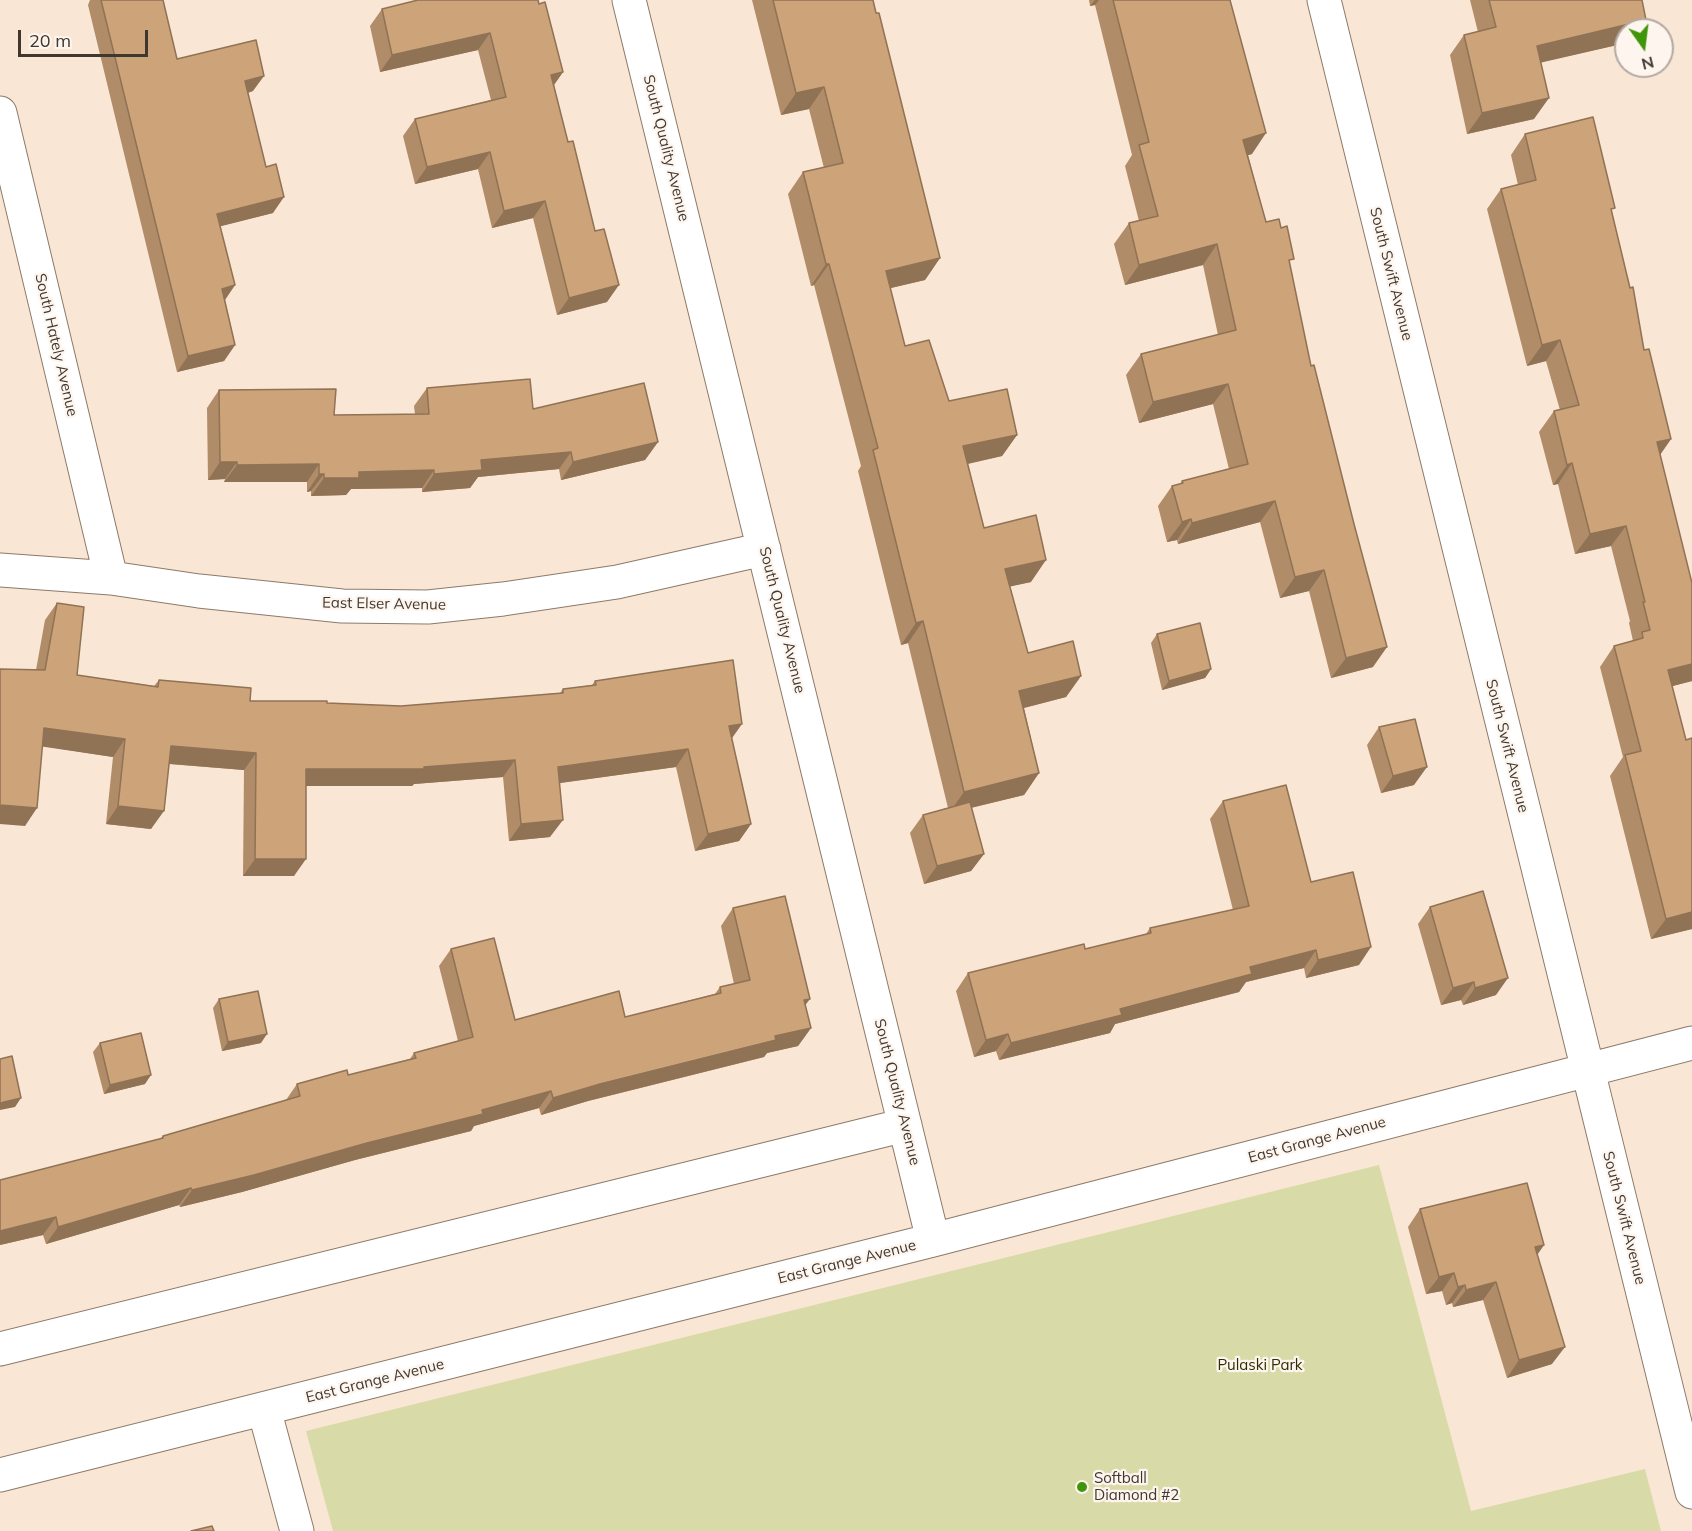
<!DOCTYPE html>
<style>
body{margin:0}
#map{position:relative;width:1692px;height:1531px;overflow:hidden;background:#fae6d4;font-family:Mulish,sans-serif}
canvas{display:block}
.north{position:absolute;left:1614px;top:18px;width:60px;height:60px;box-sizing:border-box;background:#fef6ee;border:2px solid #b2aaa2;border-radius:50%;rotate:166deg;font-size:16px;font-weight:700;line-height:24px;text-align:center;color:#3f3831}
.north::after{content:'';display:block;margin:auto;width:21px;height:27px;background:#40960a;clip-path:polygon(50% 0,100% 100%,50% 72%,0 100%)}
.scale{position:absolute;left:18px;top:30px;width:130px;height:27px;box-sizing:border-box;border:3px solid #3f3831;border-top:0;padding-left:8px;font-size:18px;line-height:21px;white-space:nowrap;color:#3f3831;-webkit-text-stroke:4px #fef6ee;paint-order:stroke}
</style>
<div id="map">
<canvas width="1692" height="1531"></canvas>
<div class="north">N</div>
<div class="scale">20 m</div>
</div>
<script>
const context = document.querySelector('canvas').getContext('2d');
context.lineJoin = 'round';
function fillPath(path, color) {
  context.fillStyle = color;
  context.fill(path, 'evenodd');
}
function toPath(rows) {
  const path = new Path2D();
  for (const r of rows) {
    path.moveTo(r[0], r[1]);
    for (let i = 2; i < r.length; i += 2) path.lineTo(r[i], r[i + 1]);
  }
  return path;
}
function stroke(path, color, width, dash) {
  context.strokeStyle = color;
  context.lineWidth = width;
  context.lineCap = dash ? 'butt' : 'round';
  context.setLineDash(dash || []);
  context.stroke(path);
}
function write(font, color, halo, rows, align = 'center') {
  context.font = font + ' Mulish,sans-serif';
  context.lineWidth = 4.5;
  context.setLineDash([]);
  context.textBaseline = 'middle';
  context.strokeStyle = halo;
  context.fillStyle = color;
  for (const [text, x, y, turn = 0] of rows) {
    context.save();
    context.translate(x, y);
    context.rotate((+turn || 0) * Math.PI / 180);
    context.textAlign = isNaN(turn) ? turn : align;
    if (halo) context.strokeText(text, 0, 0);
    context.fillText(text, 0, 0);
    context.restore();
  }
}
fillPath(toPath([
 [1379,1165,1471,1511,1645,1469,1661,1531,333,1531,306,1431]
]), '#d8dba8');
const street = toPath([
 [629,0,933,1240],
 [1324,0,1692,1492],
 [0,113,111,578],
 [0,570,111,578,199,591,342,606,428,607,503,599,617,582,764,549],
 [0,1349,905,1125],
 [264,1409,297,1531],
 [0,1475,933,1240,1692,1043]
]);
stroke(street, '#8c7a6a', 35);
stroke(street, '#fff', 33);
fillPath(toPath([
 [90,0,163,0,177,59,253,91,248,93,273,213,220,226,235,285,225,300,235,345,224,361,177,372,88,5],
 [752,0,873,0,940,258,925,280,890,288,905,346,949,401,1017,435,1002,456,968,464,984,528,1031,582,1010,586,1028,653,1081,676,1066,697,1024,708,1039,773,1024,795,971,808,984,854,971,871,924,884,910,833,923,815,948,808,908,643,901,645,858,471,861,466,814,285,811,286,788,194,803,172,824,168,809,109,781,115],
 [1089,0,1230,0,1252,154,1248,155,1266,222,1290,265,1373,667,1331,678,1309,591,1280,598,1260,522,1178,544,1177,540,1167,542,1158,506,1172,486,1180,484,1182,481,1229,469,1213,404,1139,423,1126,375,1141,354,1218,335,1203,265,1125,285,1114,244,1129,223,1139,221,1125,166,1132,155,1095,5,1090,6],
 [1470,0,1642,0,1626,30,1626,43,1541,62,1534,119,1467,134,1450,55,1464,35,1478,32],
 [539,4,563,72,554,85,607,302,557,315,533,218,492,228,478,169,415,184,403,136,415,119,491,100,478,50,380,72,370,26,382,9],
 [1525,134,1612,212,1644,350,1671,439,1660,455,1692,681,1672,686,1686,740,1692,738,1692,929,1651,939,1610,776,1623,757,1600,667,1614,646,1633,641,1629,623,1630,621,1611,546,1575,554,1558,484,1553,485,1539,432,1554,411,1560,410,1546,361,1527,366,1487,209,1501,189,1518,185,1511,155],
 [427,388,533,409,658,442,645,460,561,480,559,469,478,477,470,488,422,492,422,488,351,489,346,495,311,496,311,491,307,492,307,482,224,482,225,479,208,480,207,408,219,390,334,415,415,414,414,406],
 [57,603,77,675,154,686,159,680,250,701,327,703,401,706,560,693,563,689,592,685,595,681,732,739,751,824,739,841,695,851,676,767,559,783,550,837,509,841,503,777,414,784,412,786,306,786,294,876,243,876,244,770,169,764,151,829,106,824,113,757,42,746,25,826,36,670,45,620],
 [1157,634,1211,669,1205,678,1162,690,1151,643],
 [1379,727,1414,785,1381,793,1367,745],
 [1223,801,1311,882,1359,965,1306,978,1304,968,1246,982,1239,992,1115,1024,1110,1033,999,1060,996,1051,974,1057,956,991,968,973,1085,949,1146,934,1150,928,1233,910,1210,819],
 [1430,907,1496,995,1463,1005,1461,1000,1441,1005,1418,924],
 [733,908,805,1006,811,1028,798,1046,767,1053,764,1057,588,1101,541,1115,539,1108,474,1126,471,1131,355,1160,242,1192,180,1207,179,1205,46,1244,43,1235,0,1245,161,1138,163,1136,286,1100,297,1084,348,1075,410,1059,414,1053,458,1041,439,966,451,949,515,1020,625,1017,715,994,720,987,734,984,721,926],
 [219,999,261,1043,222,1051,213,1008],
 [100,1043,145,1084,104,1094,93,1052],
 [1420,1209,1544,1245,1537,1255,1552,1364,1507,1378,1483,1300,1453,1307,1452,1303,1446,1305,1442,1291,1426,1294,1408,1227]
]), '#b08c69');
fillPath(toPath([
 [1095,0,1099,0,1095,5,1090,6],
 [1646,20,1640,30,1626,30,1626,43,1522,67,1537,46],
 [490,33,478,50,380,72,392,55],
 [563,72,551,89,551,75],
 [264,76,253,91,234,96,245,81],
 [824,87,809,109,781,115,796,93],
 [1549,98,1534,119,1467,134,1482,113],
 [1266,133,1252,154,1229,161,1243,140],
 [490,152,478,169,415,184,427,167],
 [284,197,273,213,206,230,217,214],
 [545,201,533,218,492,228,504,211],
 [1217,244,1203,265,1125,285,1139,265],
 [940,258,925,280,870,293,886,271],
 [826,264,829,264,814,285,811,286],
 [235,285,224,301,222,289],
 [619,285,607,302,557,315,569,298],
 [1560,340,1546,361,1527,366,1542,345],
 [235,345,224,361,177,372,188,356],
 [1228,384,1213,404,1139,423,1153,402],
 [1017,435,1002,456,948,468,963,446],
 [1671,439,1657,459,1657,442],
 [658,442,645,460,561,480,573,462],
 [571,452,559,469,478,477,470,488,422,492,434,474,481,460],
 [220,462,237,462,225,479,208,480],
 [1572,463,1558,484,1553,485,1567,465],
 [319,464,307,482,224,482,237,465],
 [434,470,422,488,351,489,346,495,311,496,324,478,359,472],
 [319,474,324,474,311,491,307,492],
 [1275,501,1260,522,1178,544,1192,523],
 [1191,519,1177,540,1167,542,1182,522],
 [1626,526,1611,546,1575,554,1590,534],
 [1046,560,1031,582,990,591,1005,569],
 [1324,570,1309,591,1280,598,1295,577],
 [923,621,908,643,901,645,916,623],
 [1387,647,1373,667,1331,678,1346,658],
 [1692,664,1692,681,1654,691,1668,670],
 [1211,669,1205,678,1162,690,1169,681],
 [1081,676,1066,697,1004,713,1019,691],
 [742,724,730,741,729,726],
 [44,728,125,739,113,757,32,745],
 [171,746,256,753,244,770,159,763],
 [688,749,676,767,546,785,558,767],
 [515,760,503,777,414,784,412,786,294,786,306,769,424,767],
 [1427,767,1414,785,1381,793,1393,776],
 [1039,773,1024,795,949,813,964,792],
 [0,805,37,808,25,826,0,824],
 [118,806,164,811,151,829,106,824],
 [563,820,550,837,509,841,521,824],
 [751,824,739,841,695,851,708,834],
 [984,854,971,871,924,884,937,866],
 [255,859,306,859,294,876,243,876],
 [1692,912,1692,929,1651,939,1666,919],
 [1371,947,1359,965,1306,978,1318,960],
 [1316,950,1304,968,1246,982,1239,992,1115,1024,1110,1033,999,1060,1011,1043,1250,967],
 [1508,978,1496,995,1463,1005,1475,988],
 [1474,982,1461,1000,1441,1005,1453,988],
 [810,999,797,1016,804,1000],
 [811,1028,798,1046,767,1053,764,1057,588,1101,541,1115,553,1098,600,1084,775,1036],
 [267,1034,261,1043,222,1051,228,1042],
 [1008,1034,996,1051,974,1057,986,1040],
 [151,1075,145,1084,104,1094,110,1085],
 [551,1091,539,1108,474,1126,471,1131,355,1160,242,1192,180,1207,192,1190],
 [21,1098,15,1107,0,1110,0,1103],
 [191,1188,179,1205,46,1244,58,1227],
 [56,1217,43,1235,0,1245,0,1231],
 [1544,1245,1532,1262,1535,1247],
 [1454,1273,1442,1291,1426,1294,1439,1277],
 [1496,1282,1483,1300,1453,1307,1466,1290],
 [1465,1285,1452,1303,1446,1305,1458,1287],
 [1565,1347,1552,1364,1507,1378,1519,1360]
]), '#907255');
const building = toPath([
 [101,0,163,0,177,59,256,40,264,76,245,81,266,167,276,164,284,197,217,214,235,285,222,289,235,345,188,356,101,0],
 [418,0,538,0,539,4,545,2,563,72,551,75,568,142,573,141,595,231,604,229,619,285,569,298,545,201,504,211,490,152,427,167,415,119,506,97,490,33,392,55,382,9,418,0],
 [773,0,873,0,876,13,879,13,940,258,886,271,905,346,929,340,949,401,1007,389,1017,435,963,446,984,528,1036,515,1046,560,1005,569,1028,653,1073,641,1081,676,1019,691,1039,773,964,792,923,621,916,623,873,450,878,448,829,264,826,264,803,172,843,163,824,87,796,93,773,0],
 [1113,0,1230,0,1266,133,1243,140,1266,222,1279,219,1281,228,1287,226,1294,259,1289,260,1311,366,1314,365,1354,524,1387,647,1346,658,1324,570,1295,577,1275,501,1192,523,1191,519,1182,522,1172,486,1183,483,1182,481,1248,464,1228,384,1153,402,1141,354,1236,330,1217,244,1139,265,1129,223,1158,216,1139,145,1149,142,1113,0],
 [1489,0,1642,0,1646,20,1537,46,1549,98,1482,113,1464,35,1496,27,1489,0],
 [1593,117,1615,208,1611,209,1630,288,1633,287,1644,350,1649,349,1671,439,1657,442,1692,583,1692,664,1668,670,1686,740,1692,738,1692,912,1666,919,1625,755,1641,751,1614,646,1643,638,1642,632,1650,630,1643,602,1645,602,1626,526,1590,534,1572,463,1567,465,1554,411,1579,405,1560,340,1542,345,1501,189,1536,180,1525,134,1593,117],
 [530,379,533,409,644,383,658,442,573,462,571,452,481,460,482,470,434,474,434,470,359,472,359,478,324,478,324,474,319,474,319,464,237,465,237,462,220,462,219,390,336,389,334,415,429,414,427,388,530,379],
 [57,603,84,607,77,675,158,687,159,680,251,688,250,701,327,701,327,703,401,706,563,693,563,689,596,685,595,681,733,660,742,724,729,726,751,824,708,834,688,749,558,767,563,820,521,824,515,760,424,767,424,769,306,769,306,859,255,859,256,753,171,746,164,811,118,806,125,739,44,728,37,808,0,805,0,669,45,670,57,603],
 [1200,623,1211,669,1169,681,1157,634,1200,623],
 [1415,719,1427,767,1393,776,1379,727,1415,719],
 [1286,785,1311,882,1353,872,1371,947,1318,960,1316,950,1250,967,1252,974,1120,1009,1122,1015,1011,1043,1008,1034,986,1040,968,973,1084,944,1085,949,1151,933,1150,928,1249,906,1223,801,1286,785],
 [970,802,984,854,937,866,923,815,970,802],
 [1483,891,1508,978,1475,988,1474,982,1453,988,1430,907,1483,891],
 [785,896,810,999,804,1000,811,1028,775,1036,776,1040,600,1084,553,1098,551,1091,482,1110,483,1114,367,1143,254,1175,192,1190,191,1188,58,1227,56,1217,0,1231,0,1180,163,1138,163,1136,300,1096,297,1084,347,1070,348,1075,416,1058,414,1053,473,1037,451,949,494,938,515,1020,619,991,625,1017,721,993,720,987,750,980,733,908,785,896],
 [258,991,267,1034,228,1042,219,999,258,991],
 [141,1033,151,1075,110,1085,100,1043,141,1033],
 [12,1056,21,1098,0,1103,0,1059,12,1056],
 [1527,1183,1544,1245,1535,1247,1565,1347,1519,1360,1496,1282,1466,1290,1465,1285,1458,1287,1454,1273,1439,1277,1420,1209,1527,1183],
 [212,1526,214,1531,191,1531,212,1526]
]);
fillPath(building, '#cda37a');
stroke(building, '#907255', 1.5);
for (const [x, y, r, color] of [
 [1082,1487,6,"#40960a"]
]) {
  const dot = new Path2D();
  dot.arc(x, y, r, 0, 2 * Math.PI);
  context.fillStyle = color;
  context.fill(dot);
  stroke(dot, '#fef6ee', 2);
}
write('15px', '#3f3831', '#fef6ee', [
 ["South Quality Avenue",666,148,76],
 ["South Swift Avenue",1391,274,76],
 ["South Hately Avenue",56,345,77],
 ["East Elser Avenue",384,604,1],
 ["South Quality Avenue",782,620,76],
 ["South Swift Avenue",1507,746,76],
 ["South Quality Avenue",897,1092,76],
 ["East Grange Avenue",1317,1140,-15],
 ["South Swift Avenue",1624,1218,76],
 ["East Grange Avenue",847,1262,-14],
 ["East Grange Avenue",375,1381,-14]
]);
write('15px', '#2d2e01', '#fef6ee', [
 ["Pulaski Park",1260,1365]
]);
write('15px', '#3f3831', '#fef6ee', [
 ["Softball",1094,1478],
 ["Diamond #2",1094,1495]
], 'left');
</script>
